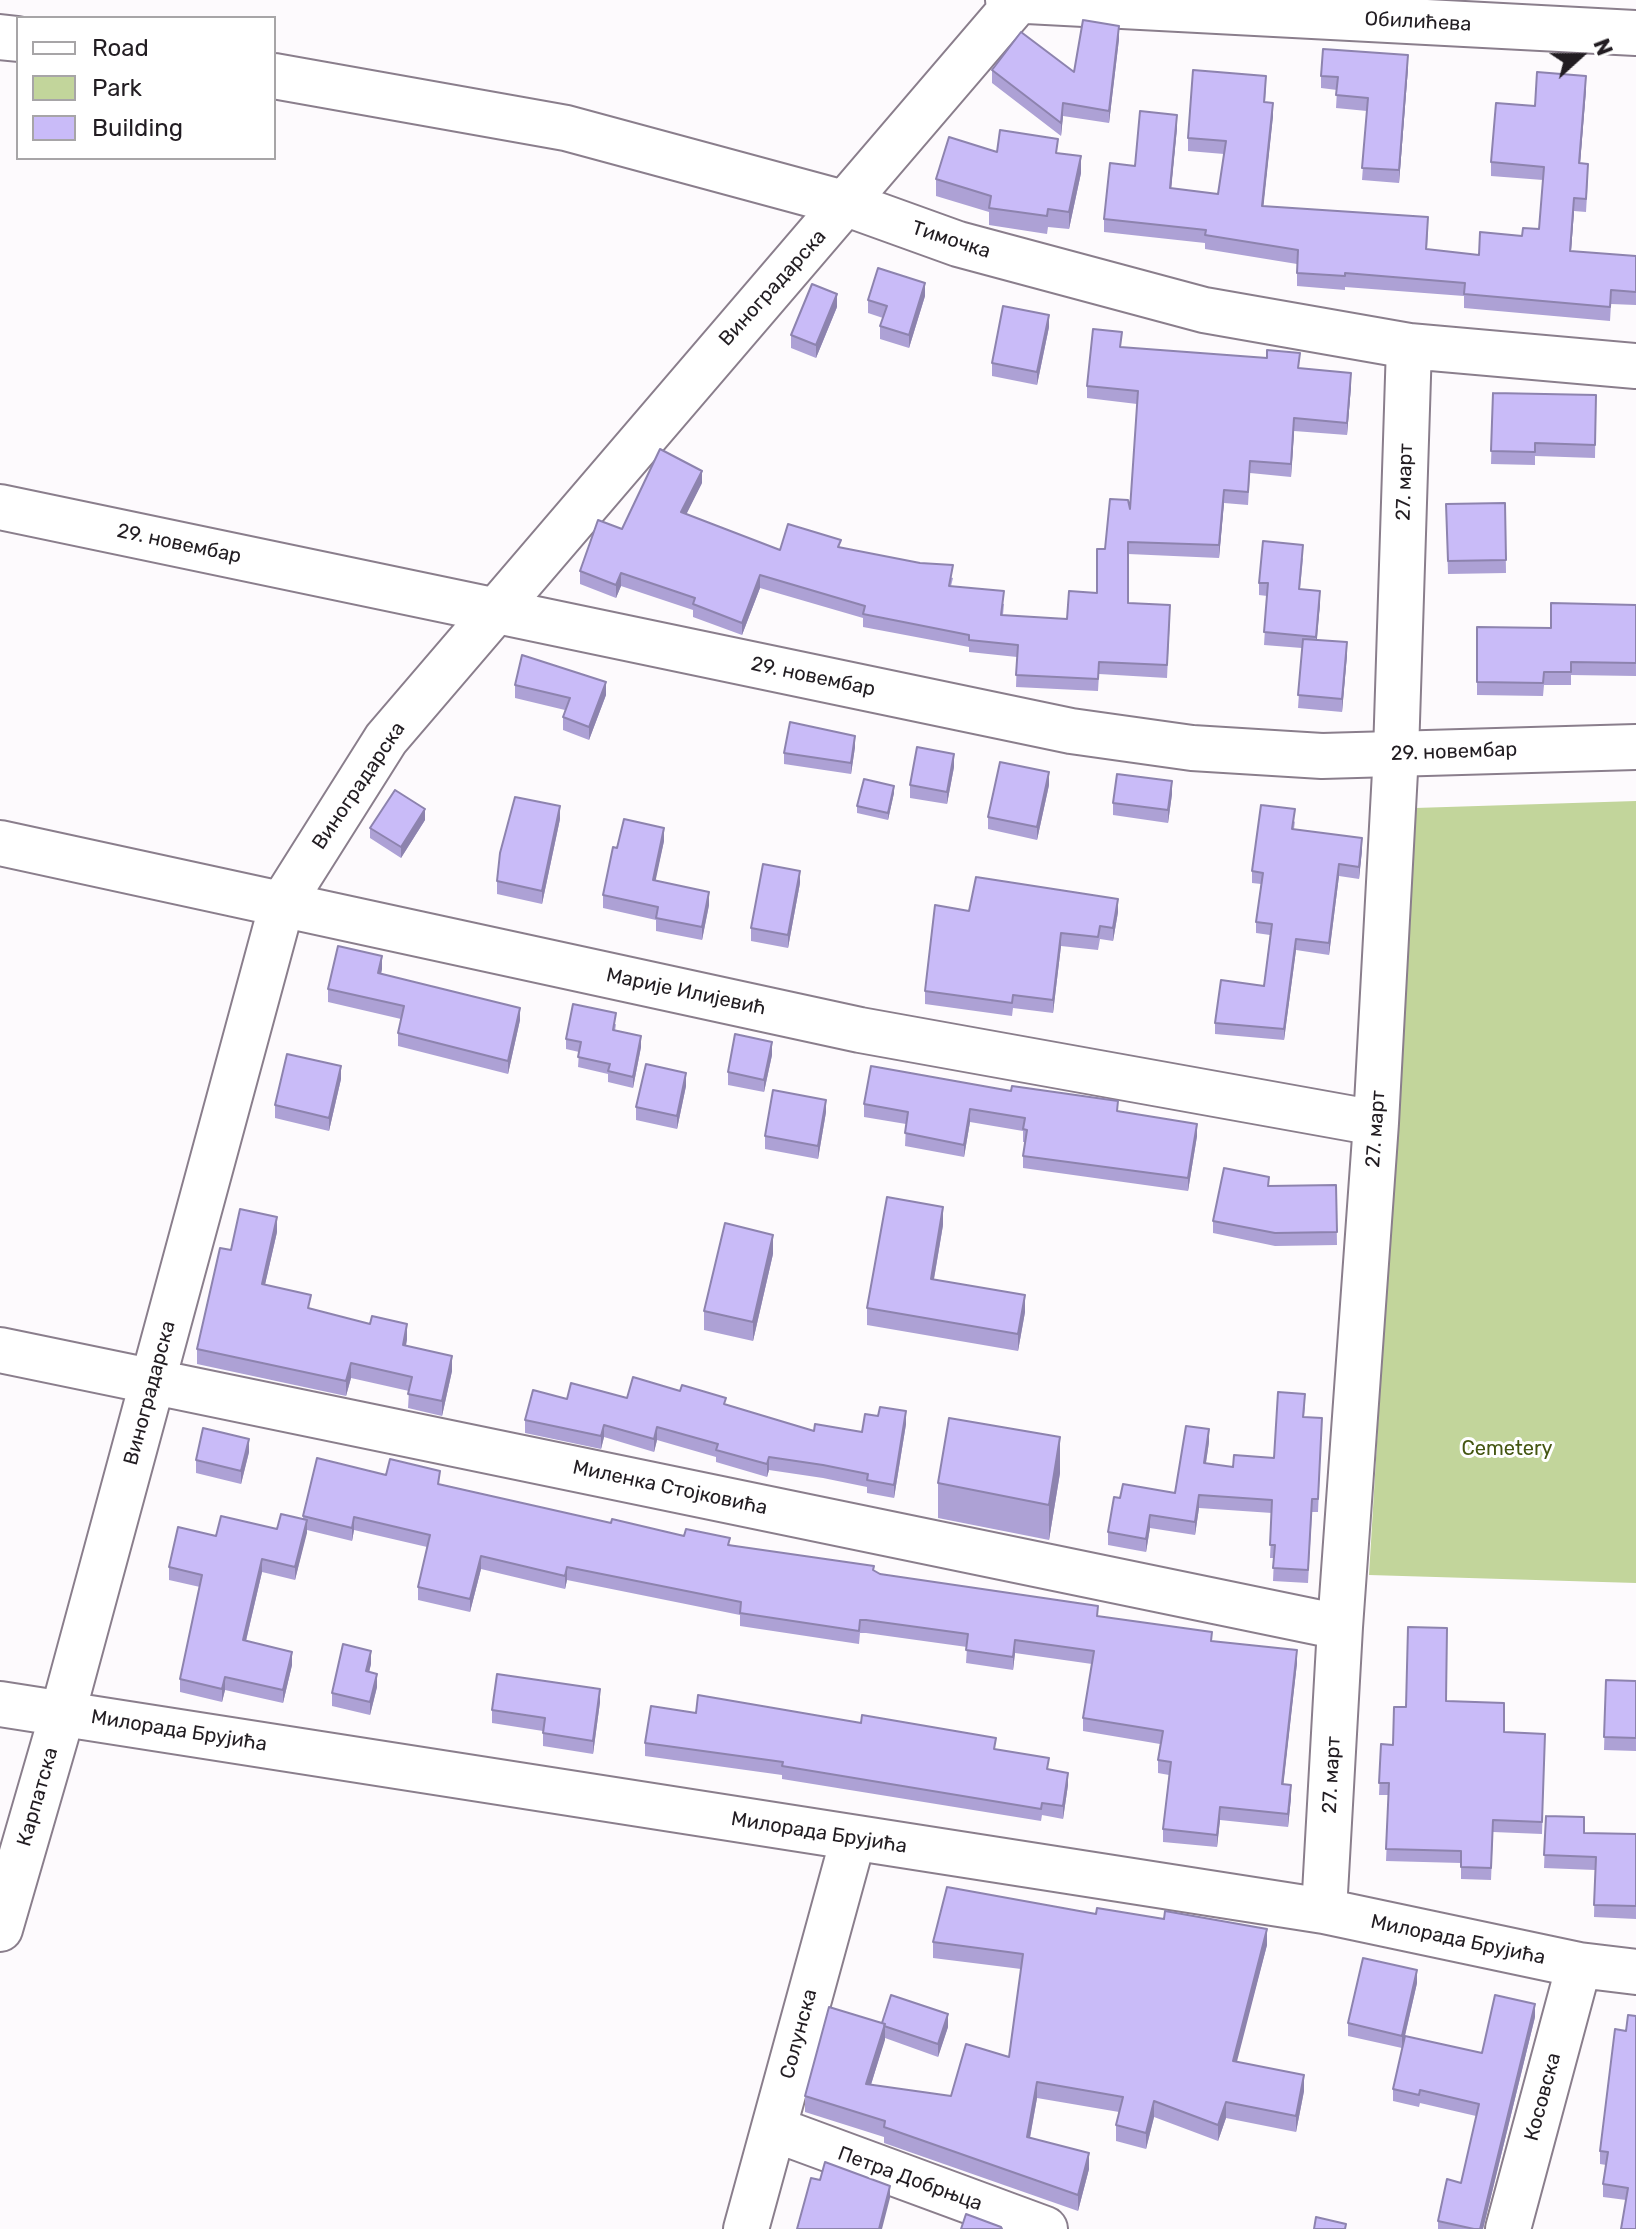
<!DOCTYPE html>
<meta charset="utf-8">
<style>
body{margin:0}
#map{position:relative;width:1636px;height:2229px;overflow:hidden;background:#fdfafd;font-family:Rubik,sans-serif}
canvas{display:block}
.legend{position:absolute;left:16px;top:16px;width:260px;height:144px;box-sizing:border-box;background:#fff;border:2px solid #a7a5a7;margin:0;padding:10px 14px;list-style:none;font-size:24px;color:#221d22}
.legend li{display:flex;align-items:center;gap:16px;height:40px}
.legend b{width:40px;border:2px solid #a7a5a7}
.north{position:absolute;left:1540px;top:16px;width:80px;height:80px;-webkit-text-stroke:6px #fff;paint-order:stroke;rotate:69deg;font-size:22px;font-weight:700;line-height:32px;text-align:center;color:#221d22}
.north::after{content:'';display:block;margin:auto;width:28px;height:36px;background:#221d22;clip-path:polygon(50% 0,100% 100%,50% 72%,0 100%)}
</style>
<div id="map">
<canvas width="1636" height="2229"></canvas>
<ul class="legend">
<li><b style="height:10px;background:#fff"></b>Road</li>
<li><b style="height:22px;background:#c2d59b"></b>Park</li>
<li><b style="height:22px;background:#c9bbf8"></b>Building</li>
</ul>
<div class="north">N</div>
</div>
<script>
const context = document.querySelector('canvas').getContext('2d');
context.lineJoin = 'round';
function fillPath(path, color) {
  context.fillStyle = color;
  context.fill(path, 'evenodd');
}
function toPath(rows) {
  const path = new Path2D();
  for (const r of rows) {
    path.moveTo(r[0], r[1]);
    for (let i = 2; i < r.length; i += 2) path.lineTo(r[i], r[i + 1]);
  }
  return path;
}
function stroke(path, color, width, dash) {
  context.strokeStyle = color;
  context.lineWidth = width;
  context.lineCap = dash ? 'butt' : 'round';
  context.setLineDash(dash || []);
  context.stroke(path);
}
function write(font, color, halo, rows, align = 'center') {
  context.font = font + ' Rubik,sans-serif';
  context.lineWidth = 6;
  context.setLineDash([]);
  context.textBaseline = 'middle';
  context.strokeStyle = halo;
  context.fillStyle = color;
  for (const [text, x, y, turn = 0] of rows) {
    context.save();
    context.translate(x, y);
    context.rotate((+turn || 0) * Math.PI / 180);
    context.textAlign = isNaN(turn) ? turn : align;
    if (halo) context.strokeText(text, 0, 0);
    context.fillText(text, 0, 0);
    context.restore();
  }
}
fillPath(toPath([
 [1636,801,1636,1583,1369,1575,1415,808]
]), '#c2d59b');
const minor = toPath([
 [1008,0,1636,33],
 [0,37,18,39],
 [274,76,566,128,847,204,958,244,1204,310,1409,346,1636,366],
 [0,843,860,1030,1376,1123],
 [0,1350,1340,1627],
 [0,1704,1324,1911,1579,1965,1636,1972],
 [1324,1911,1340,1627,1376,1123,1396,753,1409,346],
 [0,1929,63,1712,282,904,386,739,1019,0],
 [774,2129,1045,2229],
 [746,2229,853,1839],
 [1508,2229,1579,1965]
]);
const major = toPath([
 [0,507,1071,731,1192,748,1322,756,1636,747]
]);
stroke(minor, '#8a7e8c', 48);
stroke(major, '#8a7e8c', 48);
stroke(minor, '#fff', 44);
stroke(major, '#fff', 44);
fillPath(toPath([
 [1119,39,1109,123,1063,116,1061,136,992,83,992,70,1074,72],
 [1408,68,1399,183,1362,180,1367,111,1336,108,1337,90,1321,88,1321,76],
 [1266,89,1265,102,1273,116,1263,206,1428,231,1427,250,1479,255,1539,229,1543,180,1491,176,1491,162,1535,106,1586,90,1580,163,1588,178,1586,212,1574,211,1571,251,1636,256,1636,305,1611,304,1610,321,1464,308,1464,296,1345,287,1345,290,1297,286,1297,264,1205,249,1205,243,1104,232,1104,219,1135,166,1177,128,1171,188,1218,194,1224,154,1188,151,1188,138],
 [997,152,1058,154,1081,173,1069,229,1048,227,1047,234,989,225,989,212,936,196,936,179],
 [925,296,909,348,880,339,880,326,883,318,868,313,868,300],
 [837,307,816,358,791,348,791,335],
 [1049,327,1037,385,992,376,992,363],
 [1121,347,1300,368,1351,386,1347,435,1294,431,1291,477,1250,473,1248,505,1224,503,1219,558,1128,554,1128,603,1170,617,1167,678,1099,674,1098,691,1016,687,1017,657,969,652,969,647,863,627,863,618,760,588,742,635,693,617,693,610,621,586,616,598,580,584,580,571,622,529,702,483,686,514,780,550,841,548,953,578,951,586,1004,604,1003,615,1067,619,1097,593,1105,549,1130,509,1137,404,1087,398,1087,386],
 [1493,393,1596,395,1595,458,1535,456,1535,465,1491,464],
 [1505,503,1506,573,1448,574,1446,504],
 [1303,558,1300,589,1320,604,1316,640,1347,655,1342,712,1298,708,1302,648,1264,645,1267,596,1259,595,1259,583],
 [1636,605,1636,676,1571,675,1571,685,1544,685,1543,696,1477,695,1477,627,1551,628],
 [515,685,606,695,589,740,563,730,563,717,565,710,515,698],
 [855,747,851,774,784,764,784,753],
 [954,767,947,804,910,798,910,785],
 [1049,785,1037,840,988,829,988,817],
 [894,793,888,820,857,813,857,806],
 [1172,794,1168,823,1113,815,1113,803],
 [560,819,542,904,497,894,497,881],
 [425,820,401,858,370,838,370,828],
 [1295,821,1294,829,1362,850,1359,879,1339,876,1329,955,1296,950,1284,1040,1215,1034,1215,1023,1264,986,1270,935,1256,933,1256,922,1261,884,1252,883,1252,871],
 [664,841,655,880,709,905,702,940,656,931,656,920,603,908,603,895,617,848],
 [800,883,788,948,751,941,751,928],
 [969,911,1118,912,1113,941,1100,939,1098,950,1061,946,1053,1013,1013,1008,1012,1016,925,1004,925,991],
 [382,969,381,974,520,1020,508,1074,398,1046,398,1033,401,1019,328,1002,328,989],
 [616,1024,615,1031,641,1047,633,1088,608,1082,608,1074,578,1067,579,1052,566,1049,566,1039],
 [772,1055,764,1092,728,1085,728,1072],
 [341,1079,329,1131,275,1118,275,1105],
 [686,1086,677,1129,636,1120,636,1107],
 [864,1104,1118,1112,1197,1136,1188,1191,1023,1168,1023,1156,1025,1142,1023,1142,1023,1131,970,1122,964,1157,905,1146,906,1124,864,1117],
 [826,1112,818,1159,765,1149,765,1136],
 [1336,1185,1337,1245,1275,1246,1213,1233,1213,1221,1269,1186],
 [943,1225,934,1279,1025,1312,1018,1351,867,1325,867,1308],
 [277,1232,265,1284,311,1309,407,1339,406,1346,452,1371,442,1416,408,1408,409,1391,351,1378,346,1396,197,1364,197,1349,231,1250],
 [773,1254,753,1341,704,1330,704,1311],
 [627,1398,726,1405,814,1431,862,1432,906,1424,894,1498,867,1493,867,1487,823,1478,769,1470,767,1477,716,1462,716,1457,657,1440,654,1452,604,1437,601,1449,525,1433,525,1420,567,1399],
 [1305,1406,1304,1417,1322,1418,1318,1512,1312,1512,1308,1583,1273,1581,1274,1558,1270,1558,1272,1513,1199,1508,1195,1535,1150,1528,1146,1552,1108,1545,1108,1532,1120,1498,1175,1493,1209,1442,1206,1463,1233,1467,1274,1458],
 [249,1452,241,1484,196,1473,196,1460],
 [1060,1473,1049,1540,938,1518,938,1483],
 [386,1475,440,1484,611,1523,874,1571,880,1574,1098,1616,1212,1641,1297,1663,1283,1785,1291,1798,1288,1827,1220,1820,1217,1847,1163,1842,1163,1829,1169,1775,1158,1773,1158,1760,1160,1744,1083,1731,1083,1718,1092,1664,1015,1653,1013,1670,966,1663,967,1647,866,1633,860,1633,859,1644,740,1626,740,1615,567,1580,565,1589,481,1569,470,1612,418,1600,418,1587,427,1547,354,1530,352,1541,307,1530,295,1580,262,1572,246,1641,292,1665,283,1703,225,1690,222,1702,180,1692,180,1679,200,1587,169,1580,169,1567,216,1536,277,1529,303,1519,303,1516],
 [371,1664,369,1672,377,1687,370,1715,332,1706,332,1693],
 [1606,1680,1636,1681,1636,1751,1604,1750],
 [1446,1701,1504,1733,1545,1734,1542,1834,1493,1832,1491,1880,1461,1879,1461,1863,1386,1861,1389,1795,1379,1795,1381,1744,1393,1745,1406,1707],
 [600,1702,593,1754,543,1746,543,1731,492,1723,492,1710],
 [696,1713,996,1749,1049,1769,1068,1785,1063,1819,1042,1815,1041,1821,782,1779,782,1775,645,1756,645,1743],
 [1546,1816,1584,1833,1636,1834,1636,1919,1594,1917,1595,1870,1544,1868],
 [933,1942,1267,1945,1236,2061,1304,2091,1296,2132,1226,2118,1218,2141,1154,2117,1146,2149,1116,2141,1116,2125,1119,2112,1037,2098,1030,2138,1089,2169,1078,2211,884,2143,884,2137,805,2112,805,2096,882,2023,948,2027,938,2057,885,2038,871,2085,951,2096,1009,2057,1021,1969,933,1958],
 [1417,1983,1405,2036,1482,2053,1535,2017,1483,2229,1438,2229,1438,2221,1461,2183,1476,2116,1420,2103,1419,2107,1393,2101,1393,2089,1402,2048,1348,2036,1348,2023],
 [1626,2031,1636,2229,1626,2200,1603,2197,1603,2184,1606,2165,1600,2164,1600,2151]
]), '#ada1d5');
fillPath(toPath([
 [1119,26,1119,39,1109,123,1109,111],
 [1408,55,1408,68,1399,183,1399,170],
 [1586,76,1586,90,1579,177,1579,163],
 [1063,103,1063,116,1061,136,1061,123],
 [1273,103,1273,116,1262,220,1262,206],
 [1177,115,1177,128,1170,201,1170,188],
 [1081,156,1081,173,1069,229,1069,212],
 [1574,198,1574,211,1570,264,1570,251],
 [925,283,925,296,909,348,909,335],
 [837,294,837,307,816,358,816,345],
 [1049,315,1049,327,1037,385,1037,372],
 [1351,373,1351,386,1347,435,1347,423],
 [1294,418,1294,431,1291,477,1291,464],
 [702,471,702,483,681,525,681,512],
 [1224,490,1224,503,1219,558,1219,545],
 [621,573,621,586,616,598,616,585],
 [760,575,760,588,742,635,742,623],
 [1320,591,1320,604,1316,650,1316,637],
 [1347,642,1347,655,1342,712,1342,699],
 [606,682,606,695,589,740,589,727],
 [855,736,855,747,851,774,851,763],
 [954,754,954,767,947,804,947,792],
 [1049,772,1049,785,1037,840,1037,827],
 [1172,781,1172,794,1168,823,1168,810],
 [894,786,894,793,888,820,888,813],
 [560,806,560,819,542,904,542,891],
 [425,809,425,820,401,858,401,847],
 [664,828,664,841,653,893,653,880],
 [1362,838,1362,850,1359,879,1359,867],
 [1339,864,1339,876,1329,955,1329,943],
 [800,871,800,883,788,948,788,935],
 [709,892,709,905,702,940,702,927],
 [1118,899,1118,912,1113,941,1113,928],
 [1061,933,1061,946,1053,1013,1053,1000],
 [1296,939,1296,950,1284,1040,1284,1029],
 [382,956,382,969,378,986,378,973],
 [520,1008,520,1020,508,1074,508,1061],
 [641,1036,641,1047,633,1088,633,1077],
 [772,1042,772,1055,764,1092,764,1080],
 [341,1066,341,1079,329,1131,329,1118],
 [686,1073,686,1086,677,1129,677,1116],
 [826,1100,826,1112,818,1159,818,1146],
 [970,1109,970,1122,964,1157,964,1145],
 [1197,1124,1197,1136,1188,1191,1188,1178],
 [943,1207,943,1225,931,1296,931,1279],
 [277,1217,277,1232,262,1298,262,1284],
 [773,1235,773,1254,753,1341,753,1322],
 [1025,1295,1025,1312,1018,1351,1018,1334],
 [407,1324,407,1339,403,1360,403,1345],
 [452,1356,452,1371,442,1416,442,1401],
 [351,1363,351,1378,346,1396,346,1381],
 [906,1411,906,1424,894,1498,894,1485],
 [604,1425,604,1437,601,1449,601,1436],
 [657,1427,657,1440,654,1452,654,1439],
 [1209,1429,1209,1442,1204,1475,1204,1463],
 [1060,1437,1060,1473,1049,1540,1049,1505],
 [249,1439,249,1452,241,1484,241,1471],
 [769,1457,769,1470,767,1477,767,1464],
 [1199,1495,1199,1508,1195,1535,1195,1522],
 [1150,1515,1150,1528,1146,1552,1146,1539],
 [354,1517,354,1530,352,1541,352,1528],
 [307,1520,307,1533,295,1580,295,1567],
 [481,1556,481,1569,470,1612,470,1599],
 [262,1559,262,1572,243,1653,243,1640],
 [567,1567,567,1580,565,1589,565,1576],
 [1015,1640,1015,1653,1013,1670,1013,1657],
 [1297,1650,1297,1663,1282,1797,1282,1784],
 [371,1651,371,1664,366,1684,366,1671],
 [292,1652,292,1665,283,1703,283,1690],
 [377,1674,377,1687,370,1715,370,1702],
 [225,1677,225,1690,222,1702,222,1689],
 [600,1689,600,1702,593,1754,593,1741],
 [1068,1773,1068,1785,1063,1819,1063,1806],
 [1291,1785,1291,1798,1288,1827,1288,1814],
 [1220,1807,1220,1820,1217,1847,1217,1835],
 [1267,1929,1267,1945,1233,2077,1233,2061],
 [1417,1970,1417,1983,1402,2048,1402,2036],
 [1535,2004,1535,2017,1483,2229,1480,2229],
 [948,2014,948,2027,938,2057,938,2044],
 [885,2024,885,2040,866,2100,866,2084],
 [1304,2075,1304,2091,1296,2132,1296,2116],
 [1037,2082,1037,2098,1027,2153,1027,2137],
 [1154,2101,1154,2117,1146,2149,1146,2133],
 [1226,2102,1226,2118,1218,2141,1218,2125],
 [1089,2153,1089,2169,1078,2211,1078,2195],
 [890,2186,890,2198,882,2229,879,2229]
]), '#8d83ae');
const building = toPath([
 [1083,20,1119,26,1109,111,1063,103,1061,123,992,70,1021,32,1074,72,1083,20],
 [1323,49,1408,55,1399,170,1362,168,1368,98,1336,95,1338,77,1321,76,1323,49],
 [1193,70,1266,76,1264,102,1273,103,1262,206,1428,217,1426,249,1479,255,1480,232,1522,236,1523,228,1539,229,1544,167,1491,162,1496,103,1535,106,1537,72,1586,76,1579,163,1588,164,1586,199,1574,198,1570,251,1636,256,1636,292,1611,290,1610,307,1464,294,1465,283,1345,273,1345,276,1297,273,1298,250,1205,235,1206,230,1104,219,1110,163,1135,166,1140,111,1177,115,1170,188,1218,194,1226,141,1188,138,1193,70],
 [1000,130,1058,139,1056,153,1081,156,1069,212,1048,209,1047,216,989,208,991,196,936,179,949,137,997,152,1000,130],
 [878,268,925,283,909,335,880,326,887,306,868,300,878,268],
 [812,284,837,294,816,345,791,335,812,284],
 [1003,306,1049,315,1037,372,992,363,1003,306],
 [1093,329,1122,332,1120,347,1267,358,1267,350,1300,353,1298,368,1351,373,1347,423,1294,418,1291,464,1250,461,1248,492,1224,490,1219,545,1128,542,1128,603,1170,605,1167,665,1099,662,1098,679,1016,675,1018,645,969,640,969,635,863,614,865,606,760,575,742,623,693,604,695,598,621,573,616,585,580,571,598,520,622,529,660,449,702,471,681,512,780,550,788,524,841,540,838,547,920,563,953,565,949,586,1004,591,1001,615,1067,619,1069,591,1097,593,1097,549,1105,549,1110,499,1128,500,1130,509,1138,391,1087,386,1093,329],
 [1493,393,1596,395,1595,445,1535,443,1535,452,1491,451,1493,393],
 [1505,503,1506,560,1448,561,1446,504,1505,503],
 [1263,541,1303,545,1299,589,1320,591,1316,637,1264,632,1268,583,1259,583,1263,541],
 [1551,603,1636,605,1636,663,1571,662,1571,672,1544,672,1543,683,1477,682,1477,627,1551,628,1551,603],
 [1303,639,1347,642,1342,699,1298,695,1303,639],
 [522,655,606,682,589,727,563,717,570,698,515,685,522,655],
 [790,722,855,736,851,763,784,753,790,722],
 [917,747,954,754,947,792,910,785,917,747],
 [1000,762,1049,772,1037,827,988,817,1000,762],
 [1117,774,1172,781,1168,810,1113,803,1117,774],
 [864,779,894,786,888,813,857,806,864,779],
 [395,790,425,809,401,847,370,828,395,790],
 [515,797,560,806,542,891,497,881,500,853,515,797],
 [1261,805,1295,809,1292,829,1362,838,1359,867,1339,864,1329,943,1296,939,1284,1029,1215,1023,1221,980,1264,986,1272,924,1256,922,1263,873,1252,871,1261,805],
 [624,819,664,828,653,880,709,892,702,927,656,918,658,907,603,895,613,847,617,848,624,819],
 [763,864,800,871,788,935,751,928,763,864],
 [976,877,1118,899,1113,928,1100,926,1098,937,1061,933,1053,1000,1013,995,1012,1003,925,991,935,905,969,911,976,877],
 [338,946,382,956,378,973,520,1008,508,1061,398,1033,404,1006,328,989,338,946],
 [573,1004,616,1013,613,1030,641,1036,633,1077,608,1071,610,1064,578,1057,581,1042,566,1039,573,1004],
 [735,1034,772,1042,764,1080,728,1072,735,1034],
 [287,1054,341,1066,329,1118,275,1105,287,1054],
 [646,1064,686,1073,677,1116,636,1107,646,1064],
 [871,1066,1011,1091,1012,1086,1118,1101,1117,1111,1197,1124,1188,1178,1023,1156,1027,1130,1023,1129,1025,1118,970,1109,964,1145,905,1133,908,1112,864,1104,871,1066],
 [773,1090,826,1100,818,1146,765,1136,773,1090],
 [1224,1168,1269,1177,1268,1186,1336,1185,1337,1232,1275,1233,1213,1221,1224,1168],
 [887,1197,943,1207,931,1279,1025,1295,1018,1334,867,1308,887,1197],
 [240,1209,277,1217,262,1284,311,1295,308,1308,370,1324,372,1316,407,1324,403,1345,452,1356,442,1401,408,1394,412,1377,351,1363,346,1381,197,1349,220,1248,231,1250,240,1209],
 [725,1223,773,1235,753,1322,704,1311,725,1223],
 [633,1377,680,1391,682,1385,726,1398,724,1404,814,1431,815,1424,862,1432,865,1414,878,1416,880,1407,906,1411,894,1485,867,1480,868,1474,823,1465,769,1457,767,1464,716,1450,718,1444,657,1427,654,1439,604,1425,601,1436,525,1420,533,1390,567,1399,571,1383,627,1398,633,1377],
 [1278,1392,1305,1394,1303,1417,1322,1418,1318,1499,1312,1499,1308,1570,1273,1568,1275,1545,1270,1545,1272,1500,1199,1495,1195,1522,1150,1515,1146,1539,1108,1532,1114,1497,1120,1498,1123,1484,1175,1493,1186,1426,1209,1429,1204,1463,1233,1467,1234,1455,1274,1458,1278,1392],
 [949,1418,1060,1437,1049,1505,938,1483,949,1418],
 [203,1428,249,1439,241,1471,196,1460,203,1428],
 [317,1458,386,1475,390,1459,440,1471,438,1484,611,1523,612,1519,684,1536,686,1529,730,1538,728,1545,874,1566,873,1570,880,1574,1098,1606,1097,1616,1212,1632,1211,1641,1297,1650,1282,1784,1291,1785,1288,1814,1220,1807,1217,1835,1163,1829,1171,1762,1158,1760,1163,1731,1083,1718,1094,1651,1015,1640,1013,1657,966,1650,968,1634,866,1620,860,1620,859,1631,740,1613,741,1602,567,1567,565,1576,481,1556,470,1599,418,1587,430,1535,354,1517,352,1528,303,1516,317,1458],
 [281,1514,307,1520,295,1567,262,1559,243,1640,292,1652,283,1690,225,1677,222,1689,180,1679,202,1575,169,1567,178,1527,216,1536,221,1516,277,1529,281,1514],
 [1408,1627,1447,1628,1446,1701,1504,1703,1504,1732,1545,1734,1542,1822,1493,1820,1491,1868,1461,1867,1461,1851,1386,1849,1389,1783,1379,1783,1381,1744,1393,1745,1394,1707,1406,1707,1408,1627],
 [343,1644,371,1651,366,1671,377,1674,370,1702,332,1693,343,1644],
 [497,1674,600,1689,593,1741,543,1733,545,1718,492,1710,497,1674],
 [1606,1680,1636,1681,1636,1738,1604,1737,1606,1680],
 [698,1695,861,1723,862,1715,996,1738,994,1749,1049,1758,1047,1769,1068,1773,1063,1806,1042,1803,1041,1809,782,1766,783,1762,645,1743,651,1706,696,1713,698,1695],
 [1546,1816,1584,1817,1584,1833,1636,1834,1636,1906,1594,1905,1596,1857,1544,1855,1546,1816],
 [947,1887,1096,1914,1097,1908,1164,1919,1165,1911,1267,1929,1233,2061,1304,2075,1296,2116,1226,2102,1218,2125,1154,2101,1146,2133,1116,2125,1123,2097,1037,2082,1027,2137,1089,2153,1078,2195,884,2127,885,2121,805,2096,829,2007,885,2024,866,2084,951,2096,966,2044,1009,2057,1023,1954,933,1942,947,1887],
 [1363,1958,1417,1970,1402,2036,1348,2023,1363,1958],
 [891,1995,948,2014,938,2044,884,2026,885,2024,882,2023,891,1995],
 [1495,1995,1535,2004,1480,2229,1474,2229,1438,2221,1447,2179,1461,2183,1479,2104,1420,2090,1419,2095,1393,2089,1405,2036,1482,2053,1495,1995],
 [1628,2015,1636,2016,1636,2229,1621,2229,1628,2188,1603,2184,1608,2152,1600,2151,1615,2029,1626,2031,1628,2015],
 [825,2162,890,2186,879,2229,797,2229,811,2178,820,2180,825,2162],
 [966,2214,1001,2227,1002,2229,961,2229,966,2214],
 [1316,2217,1346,2224,1345,2229,1314,2229,1316,2217]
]);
fillPath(building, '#c9bbf8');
stroke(building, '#8d83ae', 2);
write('20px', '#221d22', '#fff', [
 ["Обилићева",1418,22,3],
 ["Тимочка",951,240,18],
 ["Виноградарска",773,288,-48],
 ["27. март",1405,482,-88],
 ["29. новембар",179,544,12],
 ["29. новембар",813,677,12],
 ["29. новембар",1454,752,-2],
 ["Виноградарска",359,786,-56],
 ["Марије Илијевић",686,992,12],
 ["27. март",1376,1129,-86],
 ["Виноградарска",150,1393,-75],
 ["Миленка Стојковића",670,1488,12],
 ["Милорада Брујића",179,1731,9],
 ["27. март",1332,1775,-87],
 ["Карпатска",38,1797,-74],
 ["Милорада Брујића",819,1833,9],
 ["Милорада Брујића",1458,1940,12],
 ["Солунска",799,2034,-75],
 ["Косовска",1543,2097,-75],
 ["Петра Добрњца",910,2179,20]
]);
write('20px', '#445612', '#fff', [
 ["Cemetery",1507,1449]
]);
</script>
